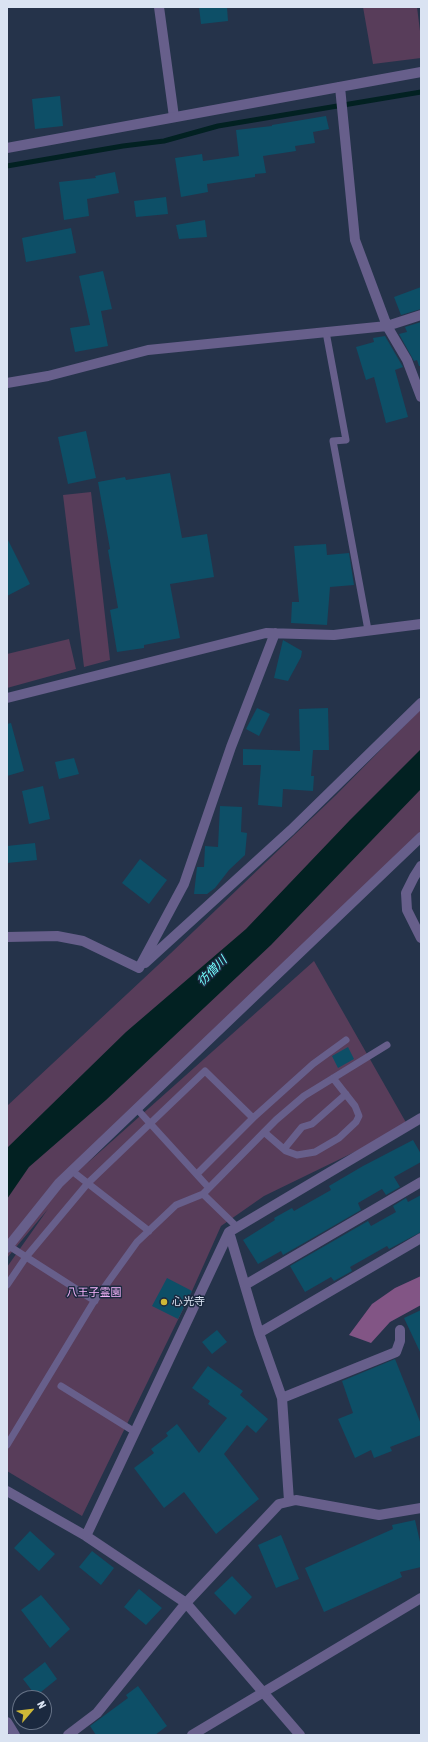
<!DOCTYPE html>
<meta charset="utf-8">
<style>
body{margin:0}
#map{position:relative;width:428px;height:1742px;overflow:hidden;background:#25334a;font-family:"Asap Condensed",sans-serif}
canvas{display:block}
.frame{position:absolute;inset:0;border:8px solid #dae3f2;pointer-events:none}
.north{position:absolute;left:12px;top:1690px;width:40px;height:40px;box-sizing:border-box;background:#1b293f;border:1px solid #677387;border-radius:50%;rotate:62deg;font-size:11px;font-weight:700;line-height:16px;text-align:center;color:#dae3f2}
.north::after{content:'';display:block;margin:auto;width:14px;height:18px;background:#ceb837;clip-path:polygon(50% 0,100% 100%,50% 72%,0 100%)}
</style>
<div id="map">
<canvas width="428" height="1742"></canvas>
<div class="frame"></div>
<div class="north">N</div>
</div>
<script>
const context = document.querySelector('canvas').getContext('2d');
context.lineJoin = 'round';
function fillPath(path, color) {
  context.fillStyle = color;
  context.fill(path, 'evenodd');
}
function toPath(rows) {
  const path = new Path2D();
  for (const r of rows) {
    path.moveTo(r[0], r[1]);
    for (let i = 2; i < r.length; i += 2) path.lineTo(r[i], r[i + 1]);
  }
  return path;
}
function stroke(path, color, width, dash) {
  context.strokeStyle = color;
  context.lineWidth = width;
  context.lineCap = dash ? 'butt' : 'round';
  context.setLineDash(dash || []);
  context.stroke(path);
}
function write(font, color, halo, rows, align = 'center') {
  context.font = font + ' "Asap Condensed","Noto Sans JP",sans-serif';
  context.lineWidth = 3;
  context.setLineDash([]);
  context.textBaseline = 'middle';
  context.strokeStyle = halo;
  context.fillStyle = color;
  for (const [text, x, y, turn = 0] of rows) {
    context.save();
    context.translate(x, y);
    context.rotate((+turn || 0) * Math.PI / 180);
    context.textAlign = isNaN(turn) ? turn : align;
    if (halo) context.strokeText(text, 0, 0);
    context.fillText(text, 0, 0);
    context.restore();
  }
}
fillPath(toPath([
 [363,7,417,7,421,39,421,58,373,64],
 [91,492,110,660,84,667,63,495],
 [69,639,76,669,7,688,7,654],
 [421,709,421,833,84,1166,314,961,408,1126,264,1196,221,1226,192,1291,82,1516,7,1471,7,1267,48,1209,7,1258,7,1106,171,953,336,795]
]), '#583d5a');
fillPath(toPath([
 [421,1276,421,1305,390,1322,371,1343,349,1335,372,1304,395,1288]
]), '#825585');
fillPath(toPath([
 [421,749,421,789,271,945,106,1100,29,1167,7,1199,7,1148,126,1032,246,929,350,820]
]), '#022122');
stroke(toPath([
 [7,166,123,146,164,141,218,126,421,92]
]), '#022122', 5);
fillPath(toPath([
 [199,7,227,7,228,21,201,24],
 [60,96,63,126,35,129,32,99],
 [326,116,329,129,313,132,315,143,295,146,296,151,263,156,266,173,255,174,255,177,207,184,208,192,181,197,175,158,202,154,203,161,239,156,236,130,272,126,272,125],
 [115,172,119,193,87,199,89,216,64,220,59,182,96,178,95,176],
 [166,197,168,214,136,217,134,201],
 [205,220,207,237,179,239,176,225],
 [71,228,76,253,26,262,22,238],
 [103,271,112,309,101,311,108,346,75,352,70,328,90,325,79,276],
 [421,287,421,309,401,315,394,297],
 [421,322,421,366,419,366,417,360,414,361,399,334,407,332,405,327],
 [385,336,403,367,395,370,408,417,386,423,374,377,366,380,356,347,374,342,373,338],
 [86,431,96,478,68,484,58,437],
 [170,473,182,538,207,534,214,577,170,584,180,638,144,645,144,648,117,652,110,610,118,608,108,550,110,549,98,482,125,477,126,480],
 [7,538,30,584,7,596],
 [326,544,327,555,349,553,354,585,330,587,327,625,291,623,292,602,299,602,294,546],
 [283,640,302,651,301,657,288,681,274,678],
 [257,708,270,714,259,736,246,729],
 [328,708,329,750,313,750,311,776,314,776,313,791,283,789,282,807,258,805,261,765,243,765,243,749,300,751,299,709],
 [11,723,24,771,7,776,7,724],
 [74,758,79,774,59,779,55,762],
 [43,786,50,819,29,824,22,791],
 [220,806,242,807,241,832,247,833,245,855,229,870,215,888,207,894,194,894,197,867,204,867,205,846,218,847],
 [35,843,37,860,7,863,7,846],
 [140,859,167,880,149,904,122,883],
 [348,1047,354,1059,338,1068,332,1056],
 [413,1140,421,1154,421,1162,394,1177,400,1187,386,1195,382,1189,358,1203,361,1210,283,1255,281,1251,258,1264,243,1240,275,1220,274,1218,292,1208,294,1211,331,1190,329,1186,363,1166],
 [421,1195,421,1232,389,1249,387,1246,350,1267,352,1271,334,1281,331,1277,305,1292,290,1266,368,1221,371,1226,396,1212,393,1206,406,1198,408,1202],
 [167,1278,192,1291,178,1319,152,1306],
 [421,1310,421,1354,404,1318],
 [217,1330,227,1342,212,1354,202,1342],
 [395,1359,421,1424,421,1435,390,1447,392,1451,374,1458,371,1450,355,1458,338,1419,353,1413,342,1381],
 [208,1366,243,1391,240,1395,268,1419,256,1433,247,1425,224,1454,259,1499,216,1534,184,1492,164,1508,134,1468,154,1453,151,1449,168,1436,166,1433,177,1424,199,1453,227,1418,208,1404,210,1401,192,1388],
 [415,1520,421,1546,421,1567,400,1572,402,1577,324,1612,305,1568,393,1529,392,1525],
 [30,1531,55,1554,39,1571,14,1548],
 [281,1535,299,1579,276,1588,258,1545],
 [92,1551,114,1568,101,1585,79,1567],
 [232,1576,252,1597,235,1615,214,1593],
 [139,1589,162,1608,146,1625,124,1607],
 [41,1595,70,1629,50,1648,21,1610],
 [45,1662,57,1679,36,1696,23,1679],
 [138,1686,167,1726,155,1735,96,1735,90,1726,128,1698,126,1695]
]), '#0d4f67');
stroke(toPath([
 [326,332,346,440,333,441,368,630],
 [136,1108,209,1188],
 [264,1132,286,1151,297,1155,315,1152,339,1138,356,1122,359,1116,355,1106,333,1078],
 [284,1149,302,1127,312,1124,346,1094],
 [72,1171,149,1231],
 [197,1174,253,1118,313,1064,346,1040],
 [237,1227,203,1194,276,1120,304,1096,387,1045],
 [9,1246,95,1301],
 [7,1285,26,1257,88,1183,205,1071,253,1118],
 [61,1386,135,1432],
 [7,1445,93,1303,137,1242,176,1205,203,1194]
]), '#675f8b', 7);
stroke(toPath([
 [159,7,174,117],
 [340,87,355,240,387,326,407,360,421,397],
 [7,383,48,376,148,350,387,326,421,315],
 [7,698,266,633,334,635,421,624],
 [7,937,57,936,83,941,139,968,184,884,231,747,275,633],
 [145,963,291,830,421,703],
 [229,1232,259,1333,282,1398,289,1501],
 [7,1248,59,1183,421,837],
 [245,1285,421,1182],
 [259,1333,421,1238],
 [282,1398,396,1352,400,1341,400,1330],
 [7,1491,86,1536,186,1603,300,1735],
 [86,1536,229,1232,421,1118],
 [7,1722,15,1735],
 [68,1735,97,1713,186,1603,279,1504,296,1500,379,1515,421,1508]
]), '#675f8b', 10);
stroke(toPath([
 [7,148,421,72],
 [421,866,414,877,406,893,407,910,421,938],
 [192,1735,421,1598]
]), '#675f8b', 10);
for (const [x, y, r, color] of [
 [164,1302,4,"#ceb837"]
]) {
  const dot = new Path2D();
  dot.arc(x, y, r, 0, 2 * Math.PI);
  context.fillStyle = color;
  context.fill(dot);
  stroke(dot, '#1b293f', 1.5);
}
write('11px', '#f6b4fc', '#1b293f', [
 ["八王子霊園",94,1293]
]);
write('11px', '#dae3f2', '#1b293f', [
 ["心光寺",172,1302]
], 'left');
write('italic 12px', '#72fdfe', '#1b293f', [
 ["彷僧川",212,971,-45]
]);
</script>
